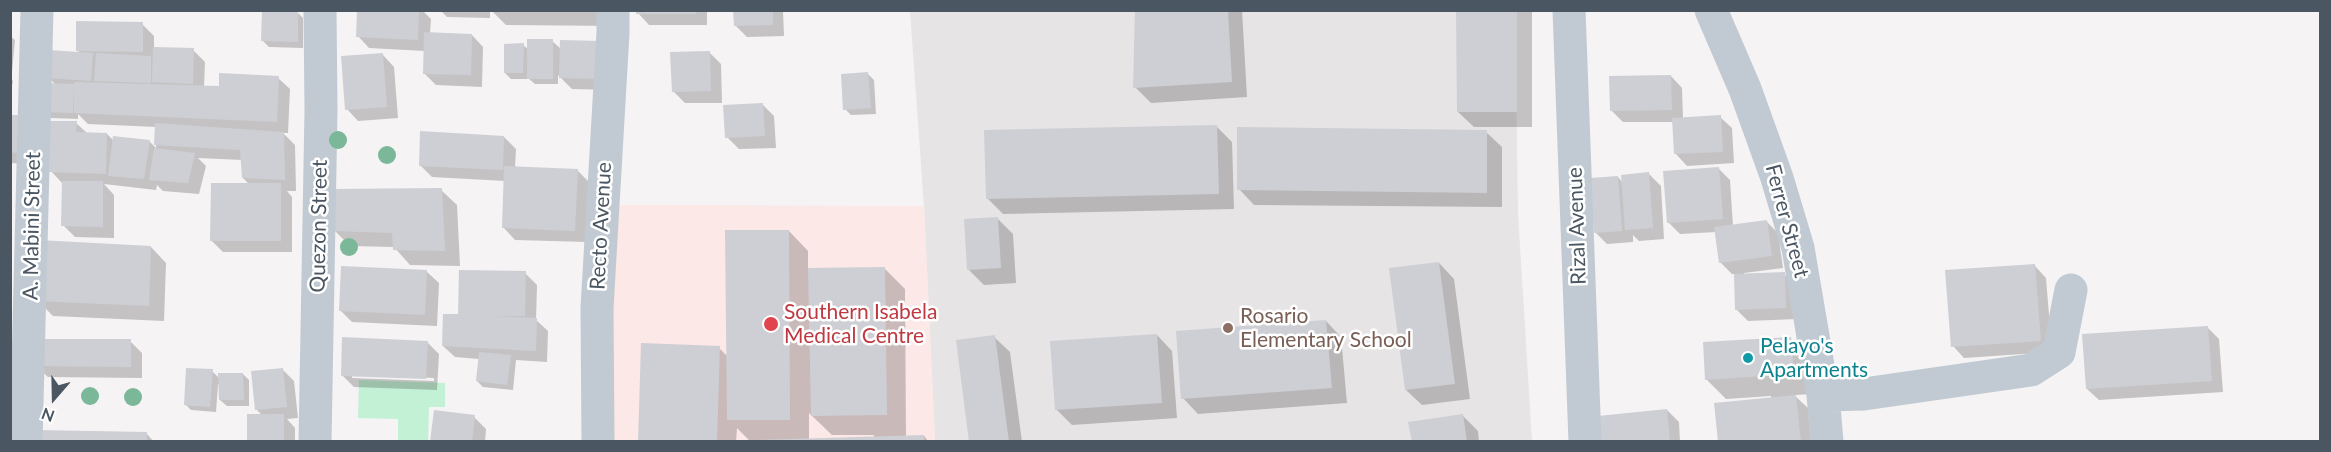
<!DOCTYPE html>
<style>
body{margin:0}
#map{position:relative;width:2331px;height:452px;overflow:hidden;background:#f5f3f3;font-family:Lato,sans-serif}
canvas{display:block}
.frame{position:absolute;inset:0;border:12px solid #4a5661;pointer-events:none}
.north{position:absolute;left:24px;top:368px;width:60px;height:60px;-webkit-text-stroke:4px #fff;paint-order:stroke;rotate:200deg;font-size:16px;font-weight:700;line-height:24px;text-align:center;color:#4a5661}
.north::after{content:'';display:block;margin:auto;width:21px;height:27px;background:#4a5661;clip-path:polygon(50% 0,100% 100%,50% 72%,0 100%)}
</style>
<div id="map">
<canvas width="2331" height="452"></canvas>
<div class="frame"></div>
<div class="north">N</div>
</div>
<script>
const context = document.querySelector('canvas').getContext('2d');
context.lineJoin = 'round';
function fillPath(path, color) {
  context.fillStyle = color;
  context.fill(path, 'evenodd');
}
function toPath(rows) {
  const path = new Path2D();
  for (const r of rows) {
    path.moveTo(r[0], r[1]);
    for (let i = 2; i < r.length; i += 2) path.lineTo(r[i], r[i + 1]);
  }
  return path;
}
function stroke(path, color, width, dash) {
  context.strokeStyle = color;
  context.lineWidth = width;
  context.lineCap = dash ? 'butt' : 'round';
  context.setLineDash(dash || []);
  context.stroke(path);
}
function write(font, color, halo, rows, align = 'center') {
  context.font = font + ' Lato,sans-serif';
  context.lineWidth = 5;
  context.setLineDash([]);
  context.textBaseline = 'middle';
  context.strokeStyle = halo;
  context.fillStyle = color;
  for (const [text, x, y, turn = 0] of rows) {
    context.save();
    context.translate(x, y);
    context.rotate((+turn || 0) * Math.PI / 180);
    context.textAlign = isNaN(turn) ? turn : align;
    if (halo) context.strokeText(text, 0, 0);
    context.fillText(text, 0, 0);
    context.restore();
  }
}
fillPath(toPath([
 [910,11,1515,11,1518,214,1532,441,935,441,924,206]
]), '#e6e4e5');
fillPath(toPath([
 [613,205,924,206,935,441,613,442]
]), '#fce8e6');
fillPath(toPath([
 [359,380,445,383,445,407,429,407,428,441,398,441,398,419,358,418]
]), '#c3f1d5');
fillPath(toPath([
 [359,10,422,10,431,19,430,34,472,35,483,47,482,87,436,85,424,73,425,51,369,48,358,36],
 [440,10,490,10,490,18,447,17],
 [491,10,618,10,618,26,506,25],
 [638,10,707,10,707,25,649,25,638,13],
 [735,10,783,10,784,36,747,37,735,25],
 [1137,10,1242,10,1247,97,1151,103,1135,87],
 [1458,10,1532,10,1532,127,1474,127,1458,112],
 [297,12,303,18,303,48,269,47,263,41],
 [142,24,154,36,154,48,193,50,205,62,204,87,220,88,278,78,290,89,288,133,283,133,295,145,296,191,287,191,292,197,292,252,223,252,211,240,250,185,243,178,242,160,198,158,206,166,199,194,163,191,157,185,156,190,104,184,114,195,114,238,75,237,63,225,62,183,51,171,76,123,87,133,107,134,114,141,149,141,156,148,157,127,88,124,78,114,78,119,51,118,45,112,56,85,49,78,81,54,77,50],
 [10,36,15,40,12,72,10,71],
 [552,41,561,49,612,90,572,89,558,75,558,84,535,84,529,79,511,79,505,73,523,45,529,50],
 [709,52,721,64,722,103,685,103,673,91],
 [383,55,394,67,398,118,358,121,347,109],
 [868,74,874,80,876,114,851,115,845,109],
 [1671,76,1682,88,1683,119,1720,117,1732,128,1734,163,1687,166,1676,154,1674,122,1623,122,1611,110],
 [10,78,13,81,10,95],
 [763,105,774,116,776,148,739,149,727,137],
 [10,116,28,164,10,163],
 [1217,127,1232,142,1234,209,1003,214,987,198],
 [1486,132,1502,147,1502,207,1254,205,1239,189],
 [504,137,516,149,515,168,577,170,589,182,587,242,515,240,504,228,505,181,432,177,420,165],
 [1718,168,1730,180,1733,226,1766,221,1778,233,1783,268,1744,273,1744,275,1784,274,1796,286,1797,319,1748,321,1736,309,1735,274,1732,274,1720,262,1716,232,1680,234,1668,222],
 [1649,174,1661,186,1664,239,1639,241,1633,235,1633,242,1607,244,1595,232,1618,177,1623,183],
 [441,190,457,205,460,266,410,265,394,247,350,246,335,231],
 [998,219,1013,234,1016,283,984,285,968,269],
 [789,231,808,251,808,270,885,269,905,289,906,437,924,436,929,442,741,442,750,441,737,428,736,442,639,442,719,348,727,356],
 [809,413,832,435,874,435,874,438,809,439],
 [151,247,166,263,164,321,53,316,37,300],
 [1439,263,1454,279,1470,399,1422,405,1406,390],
 [2035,266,2046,278,2052,352,1964,358,1953,346],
 [427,272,439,283,437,326,352,322,340,310],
 [525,273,537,285,536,320,548,331,547,362,516,360,513,390,483,387,477,381,479,359,455,357,443,346,460,316],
 [1326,321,1341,337,1347,403,1198,414,1183,398],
 [2207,327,2219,339,2223,392,2099,400,2087,389],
 [1157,335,1172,351,1177,418,1072,425,1056,409],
 [994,337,1010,352,1022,442,971,442],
 [1791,339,1811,358,1813,394,1794,395,1808,408,1811,442,1720,442,1771,399,1771,396,1726,399,1706,379],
 [130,341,142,353,142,378,48,377,36,366],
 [427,342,439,354,437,390,354,387,342,375],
 [352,375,434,378,434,381,352,378],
 [282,369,294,381,298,418,287,419,295,428,295,442,248,442,263,416,257,410],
 [212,371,220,379,243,374,249,380,249,406,227,406,220,400,220,384,218,384,216,412,191,410,185,404],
 [1667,410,1679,422,1680,442,1592,442],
 [1462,415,1478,431,1479,442,1413,442],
 [474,417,486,429,485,442,432,442],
 [147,434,154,442,35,442]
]), '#0003');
fillPath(toPath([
 [262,10,298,11,298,42,261,41],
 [357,10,419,10,418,40,356,37],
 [636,10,696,10,696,14,636,14],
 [733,10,773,10,773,25,734,26],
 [1135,10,1228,10,1232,82,1133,88],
 [1456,10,1517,10,1517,112,1457,112],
 [76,21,143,22,143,52,76,51],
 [424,32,472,34,471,75,423,74],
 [527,39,553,39,553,79,527,79],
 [560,40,602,41,601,79,559,78],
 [524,43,523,73,504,73,504,44],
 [153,47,194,48,193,84,152,82],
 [49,50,93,53,91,81,47,78],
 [710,51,711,91,672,92,670,52],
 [96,53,151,56,151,83,94,81],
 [383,53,387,107,345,110,341,56],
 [868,72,871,108,843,110,841,74],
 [219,73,279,76,277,122,74,113,74,87,73,113,44,112,45,83,74,84,74,82,219,86],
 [1671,75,1672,110,1610,111,1609,76],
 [763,103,765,136,725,138,723,105],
 [10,115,19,115,17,153,10,152],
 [1721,115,1723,152,1674,154,1672,118],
 [50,121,77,121,76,132,107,133,106,174,49,172],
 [155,123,284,132,285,180,242,178,240,150,154,145],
 [1217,125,1219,194,986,199,984,130],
 [1237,127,1487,130,1487,193,1237,190],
 [420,131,504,136,503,170,419,166],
 [113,136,150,140,144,179,108,176],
 [154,148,195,153,188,183,149,180],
 [504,166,578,169,575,231,502,228],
 [1719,167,1723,219,1667,223,1663,171],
 [1649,172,1653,228,1625,230,1621,175],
 [1618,176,1622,231,1594,233,1590,178],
 [62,181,103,181,103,227,61,226],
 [211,183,281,183,281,241,210,241],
 [442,188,445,251,393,250,392,233,333,231,330,189],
 [998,217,1001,268,967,270,964,219],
 [1767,220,1772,256,1719,263,1714,227],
 [725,230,789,230,790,420,727,420],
 [38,240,151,246,149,306,36,301],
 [1439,262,1455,384,1405,390,1389,268],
 [2035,264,2041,341,1951,347,1945,270],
 [341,266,427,270,425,315,339,311],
 [885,267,887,415,811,416,808,268],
 [459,270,526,271,525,316,493,316,537,318,536,351,442,346,443,314,458,314],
 [1785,272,1786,308,1735,310,1734,274],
 [1326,320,1332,388,1181,399,1176,331],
 [2208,326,2212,381,2086,389,2082,334],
 [1157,334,1162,403,1055,410,1050,341],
 [995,335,1009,442,969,442,956,340],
 [342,337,428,341,426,379,341,376],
 [1791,337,1794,374,1705,380,1703,342],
 [34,339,131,339,131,367,34,366],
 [641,343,720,346,717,442,638,442],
 [479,352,511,355,507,385,476,381],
 [186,368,213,369,210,407,184,405],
 [283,368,287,407,255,410,251,371],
 [218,373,243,373,244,400,219,400],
 [1796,395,1801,442,1718,442,1714,403],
 [1667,409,1670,442,1591,442,1588,417],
 [434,410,475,415,472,442,430,442],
 [247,414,284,414,284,442,247,442],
 [1463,414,1467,442,1412,442,1408,422],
 [34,430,147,432,147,442,34,442],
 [924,435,924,442,756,442,756,440]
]), '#cdcfd5');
stroke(toPath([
 [1569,10,1585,442],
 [1711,10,1745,89,1777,178,1798,248,1823,395,1827,442],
 [1823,395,1864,394,2031,370,2059,352,2071,290],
 [26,442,37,10],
 [315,442,321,110,320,10],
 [598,442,597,308,613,33,613,10]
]), '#c1cad2', 33);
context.fillStyle = '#7bb799';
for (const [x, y] of [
 [338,140],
 [387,155],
 [349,247],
 [90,396],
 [133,397]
]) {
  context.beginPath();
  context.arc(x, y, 9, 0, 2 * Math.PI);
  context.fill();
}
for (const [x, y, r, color] of [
 [771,324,8,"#e0444e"],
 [1228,328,6,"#8d6e63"],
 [1748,358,6,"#0f9aa8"]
]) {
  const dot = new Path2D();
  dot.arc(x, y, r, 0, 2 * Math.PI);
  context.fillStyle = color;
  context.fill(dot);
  stroke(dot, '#fff', 2);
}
write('21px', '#4a5661', '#fff', [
 ["Ferrer Street",1787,221,75],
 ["A. Mabini Street",32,226,-89],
 ["Quezon Street",319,226,-89],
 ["Recto Avenue",601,226,-87],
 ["Rizal Avenue",1577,226,-92]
]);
write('21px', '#be3a42', '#fff', [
 ["Southern Isabela",784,312],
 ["Medical Centre",784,336]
], 'left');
write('21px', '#785e54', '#fff', [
 ["Rosario",1240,316],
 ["Elementary School",1240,340]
], 'left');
write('21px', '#0d838f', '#fff', [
 ["Pelayo's",1760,346],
 ["Apartments",1760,370]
], 'left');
</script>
